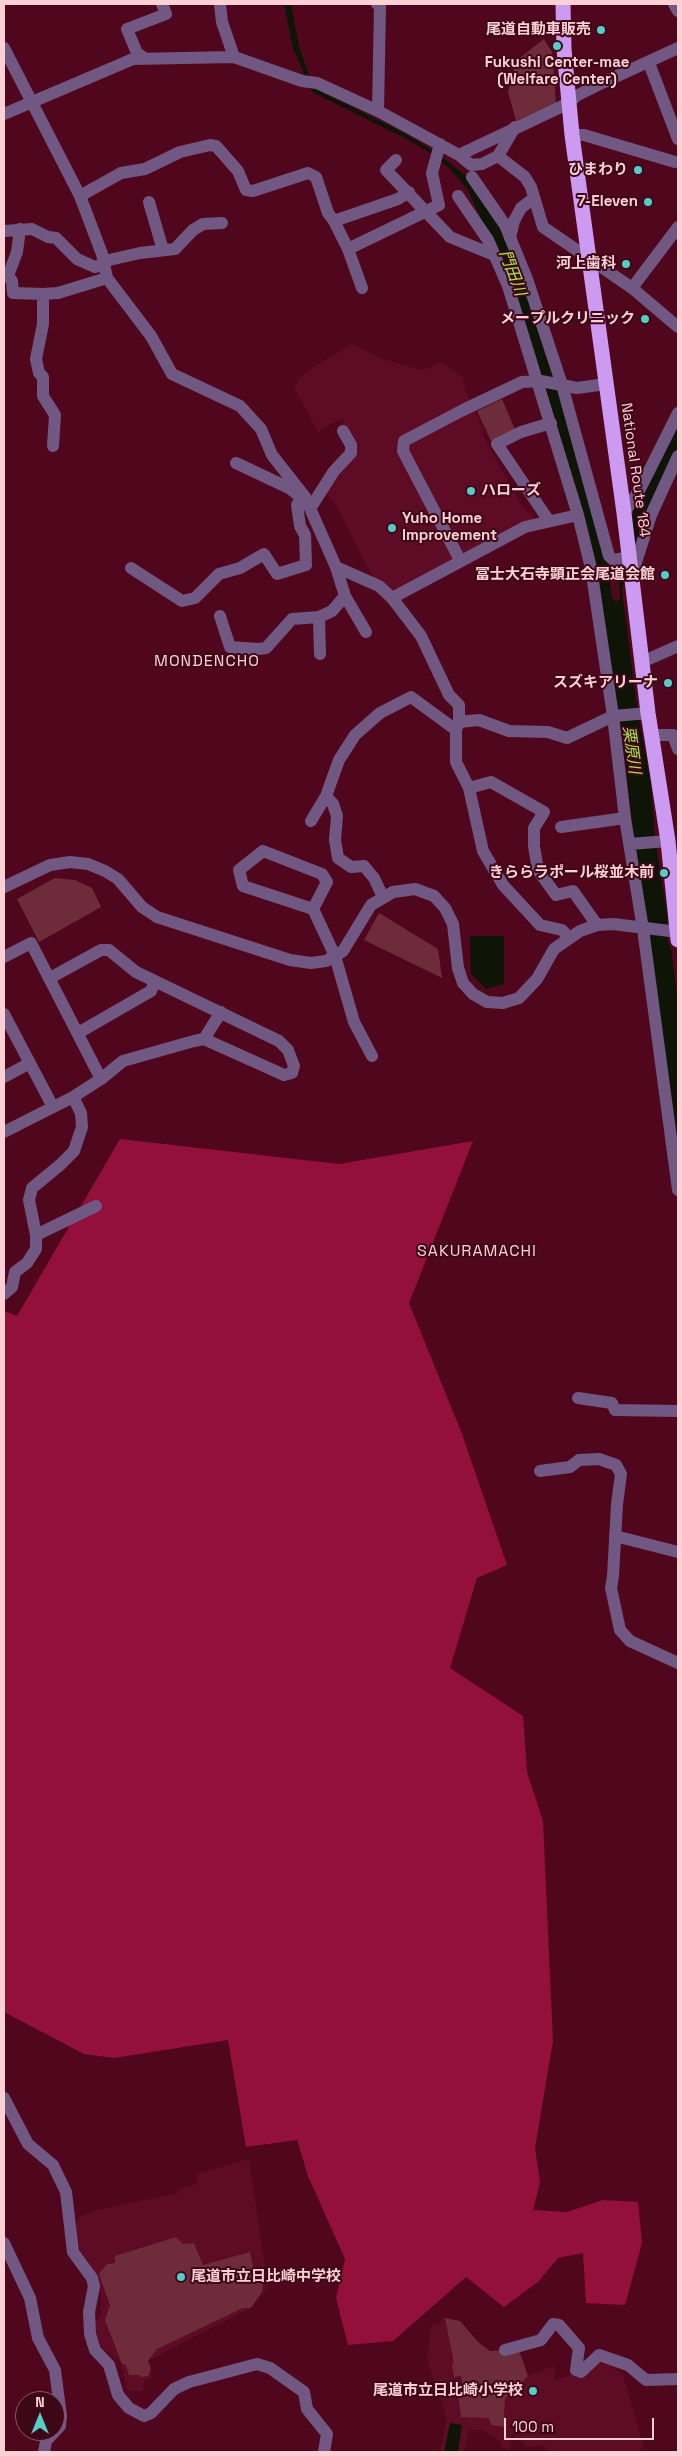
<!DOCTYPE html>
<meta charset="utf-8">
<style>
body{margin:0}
#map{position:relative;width:682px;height:2456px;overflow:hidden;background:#50071e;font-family:"Space Grotesk",sans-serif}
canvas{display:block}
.frame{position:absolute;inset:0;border:5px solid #fdd0d5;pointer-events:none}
.north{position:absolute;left:15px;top:2391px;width:50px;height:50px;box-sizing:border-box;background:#3e0717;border:1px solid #8a5763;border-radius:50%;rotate:0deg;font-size:14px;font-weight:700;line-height:20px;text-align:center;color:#fdd0d5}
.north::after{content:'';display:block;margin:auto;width:18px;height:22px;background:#54cdc6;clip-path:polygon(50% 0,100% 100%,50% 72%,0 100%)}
.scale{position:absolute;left:504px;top:2418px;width:150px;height:22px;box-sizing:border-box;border:2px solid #fdd0d5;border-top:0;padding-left:6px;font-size:15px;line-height:18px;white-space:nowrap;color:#fdd0d5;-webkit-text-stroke:4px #3e0717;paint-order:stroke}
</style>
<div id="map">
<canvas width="682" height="2456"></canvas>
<div class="frame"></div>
<div class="north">N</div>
<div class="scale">100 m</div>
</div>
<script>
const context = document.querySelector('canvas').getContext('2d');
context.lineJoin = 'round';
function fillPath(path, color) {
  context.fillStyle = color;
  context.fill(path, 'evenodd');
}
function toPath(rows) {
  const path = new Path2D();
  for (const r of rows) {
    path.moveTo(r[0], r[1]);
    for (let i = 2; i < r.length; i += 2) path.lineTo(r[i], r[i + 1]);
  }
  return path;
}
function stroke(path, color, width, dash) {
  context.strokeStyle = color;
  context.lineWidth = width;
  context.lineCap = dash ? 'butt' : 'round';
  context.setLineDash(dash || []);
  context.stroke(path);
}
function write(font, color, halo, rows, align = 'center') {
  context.font = font + ' "Space Grotesk","Noto Sans JP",sans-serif';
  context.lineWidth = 4;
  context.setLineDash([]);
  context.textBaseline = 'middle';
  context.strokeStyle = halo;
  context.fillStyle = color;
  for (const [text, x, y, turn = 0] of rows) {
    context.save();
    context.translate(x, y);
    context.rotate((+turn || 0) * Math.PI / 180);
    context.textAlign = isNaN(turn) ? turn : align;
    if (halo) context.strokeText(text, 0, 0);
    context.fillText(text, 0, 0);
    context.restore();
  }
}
fillPath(toPath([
 [352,344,382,359,422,370,442,362,462,377,468,397,484,431,482,434,522,506,536,520,396,594,372,576,336,505,325,491,353,454,343,425,344,420,342,418,318,432,294,388,300,377,319,363],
 [249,2159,268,2288,251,2308,148,2361,152,2377,144,2381,143,2391,128,2391,120,2361,101,2346,94,2328,94,2322,101,2316,101,2296,95,2274,88,2261,81,2252,75,2233,77,2221,81,2216,96,2210,178,2193,182,2188,198,2184,196,2174],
 [441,2318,460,2321,479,2343,490,2351,519,2350,528,2376,554,2365,555,2381,596,2364,608,2364,623,2375,643,2443,641,2452,551,2452,544,2445,528,2447,512,2434,509,2449,503,2448,499,2440,482,2430,469,2430,464,2452,440,2452,447,2418,427,2360,430,2331,433,2323,439,2324]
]), '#5e0b26');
fillPath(toPath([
 [544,39,552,52,556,103,516,121,508,92,515,65,517,60],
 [502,399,516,432,491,441,477,411],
 [55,878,75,880,92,888,101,907,39,942,17,899],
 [379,913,438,949,442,978,364,940],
 [176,2237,183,2244,194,2243,203,2265,250,2252,254,2271,264,2271,262,2292,251,2308,243,2308,157,2349,148,2361,151,2368,148,2376,140,2377,140,2375,129,2375,126,2365,122,2364,105,2320,110,2305,99,2274,107,2264,115,2263,115,2256],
 [445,2318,460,2321,479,2343,490,2351,519,2350,528,2376,505,2399,504,2412,506,2427,491,2425,489,2418,461,2417,458,2396,464,2394,461,2376,454,2377,452,2363,454,2363]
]), '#6e2b39');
fillPath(toPath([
 [120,1139,339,1164,473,1141,409,1303,462,1434,507,1565,477,1578,450,1668,523,1716,527,1772,543,1821,553,2041,535,2148,540,2182,533,2210,567,2212,603,2200,638,2202,642,2243,625,2305,586,2303,583,2253,558,2258,538,2282,504,2307,466,2277,393,2341,348,2345,336,2298,345,2259,308,2176,297,2140,246,2147,228,2040,114,2058,84,2054,4,2012,4,1311,17,1316]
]), '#92103b');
fillPath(toPath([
 [284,4,291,4,299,46,310,78,324,93,406,134,437,153,465,175,499,221,543,337,606,554,612,598,616,602,620,598,618,565,621,566,634,509,678,424,678,446,638,536,622,590,637,708,651,783,655,838,667,914,668,942,671,948,678,1003,678,1143,637,865,620,720,589,548,498,254,467,189,450,169,432,154,405,138,312,92,293,48],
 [470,936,504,936,504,984,486,989,471,974],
 [450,2423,462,2425,458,2452,444,2452]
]), '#0e1506');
stroke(toPath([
 [220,4,222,22,234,57],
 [377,4,380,6,378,111],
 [674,4,678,11],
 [4,48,80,196,102,254,107,278,151,336,172,374,240,406,261,429,272,455,305,497,336,567,379,586,392,598,421,636,449,695,459,705,459,722,456,730,456,762,469,788,483,851,503,885,540,925,562,930,569,938],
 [144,58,137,53,127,29,166,14,162,4],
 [649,63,678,139],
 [4,114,133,59,234,57,302,81,317,83,378,111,459,155,471,165,482,164,498,156,525,177,531,187,543,227,632,288,678,327],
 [572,135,584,135,675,162],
 [459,155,569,103,576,96,602,83,678,48],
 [498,156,515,127],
 [396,160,386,170,450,237,494,255],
 [472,177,505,225,527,279,562,385,609,556,614,560,629,557],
 [80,196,121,173,145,169,180,152,210,145,216,146,238,171,246,190,253,191,308,173,316,177,328,213,334,221,398,199,409,192],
 [458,196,488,240,508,286,578,515,591,568,613,716,625,818,643,929,678,1190],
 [149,202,163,250],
 [334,221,348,249,362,288],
 [4,231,32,229,48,237,56,238,77,259,95,267,104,264,109,260,140,253,175,249,193,230,203,224,222,223],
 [510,238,514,221,521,208,534,198],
 [348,249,439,205,432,173,440,144],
 [4,275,8,276,12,281,13,293,43,294],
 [8,276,17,252,20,229],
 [632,288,678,227],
 [53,446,55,415,43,396,43,377,39,373,36,359,43,324,43,294,58,293,107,278],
 [236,463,289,488,298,495],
 [310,506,313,504,334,471,351,453,351,445,343,431],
 [624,513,640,489,678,413],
 [549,521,497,444,521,432,551,423],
 [460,560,403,451,404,441,463,410,522,382,541,381,577,388,606,384],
 [131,568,182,601,195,598,219,574,240,568,264,554,277,574,306,565,305,535,300,526,297,505,301,498],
 [633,572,651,515,678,456],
 [345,596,366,632],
 [392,598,525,527,578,515],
 [220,616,230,647,258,649,266,648,292,619,319,617,332,611,345,596,336,567],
 [319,617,320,654],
 [642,662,678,646],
 [459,722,479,720,509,731,548,732,567,738,613,716,648,713],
 [651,735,673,735,678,749],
 [469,788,491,782,544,812,534,828,534,846,538,870,556,895,573,891,597,925],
 [326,796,333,804,337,816,335,840,338,858,351,867,364,866,374,878,383,897],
 [311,821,326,796,339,760,355,735,380,713,411,697,456,730],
 [561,827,625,818],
 [630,844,668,841],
 [4,887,50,865,70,862,88,864,105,871,118,879,142,907,157,917,290,960,311,963,326,961,343,951,371,905,393,892,415,889,434,896,445,908,453,924,458,968,463,983,473,994,487,1002,503,1003,519,998,537,979,554,949,580,931,597,925,613,924,678,932],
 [313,909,327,882,322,874,263,851,239,870,243,886,313,909,335,956,354,1022,372,1056],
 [4,957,31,943,101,1079],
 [4,1014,53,1107],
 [78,1033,151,991,155,981],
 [204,1039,221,1012],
 [4,1077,30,1063],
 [4,1132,73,1097,101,1079,123,1061,194,1041,204,1039,284,1075,292,1073,294,1066,288,1050,279,1041,136,972,109,950,101,950,50,978],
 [36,1235,96,1206],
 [4,1294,12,1287,15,1272,27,1263,36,1249,36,1235,29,1200,32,1188,60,1165,74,1151,82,1127,81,1113,73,1097],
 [578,1398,612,1403,615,1410,678,1411],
 [540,1471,570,1467,579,1460,599,1459,616,1465,621,1474,617,1504,613,1576,611,1588,620,1630,630,1641,678,1663],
 [615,1536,678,1552],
 [4,2098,28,2144,53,2165,66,2192,73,2252,92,2278,94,2286,89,2312,90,2334,95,2350,109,2365,118,2395,129,2408,144,2416,151,2413,174,2389,189,2382,257,2364,270,2368,304,2392,307,2409,327,2434,324,2452],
 [4,2243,30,2298,38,2338,55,2370,61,2416,60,2426,46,2441,44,2452],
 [505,2350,541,2340,553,2324,559,2325,579,2348,576,2370,581,2372,599,2355,628,2365,646,2380,678,2379]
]), '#705883', 12);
stroke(toPath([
 [563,4,564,49,572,135,624,513,648,713,668,841,678,940]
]), '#cc9bf1', 15);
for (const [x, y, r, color] of [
 [601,30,5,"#54cdc6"],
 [557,46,5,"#54cdc6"],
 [638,170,5,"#54cdc6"],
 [648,202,5,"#54cdc6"],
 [626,264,5,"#54cdc6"],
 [645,319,5,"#54cdc6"],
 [471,491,5,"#54cdc6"],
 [392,528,5,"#54cdc6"],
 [665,575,5,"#54cdc6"],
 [668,683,5,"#54cdc6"],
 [664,873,5,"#54cdc6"],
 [181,2277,5,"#54cdc6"],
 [533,2391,5,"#54cdc6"]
]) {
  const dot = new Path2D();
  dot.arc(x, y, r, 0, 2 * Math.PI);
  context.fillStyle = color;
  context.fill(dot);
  stroke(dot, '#3e0717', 2);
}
write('bold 15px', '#fdd0d5', '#3e0717', [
 ["尾道自動車販売",591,30],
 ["Fukushi Center-mae",557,63,"center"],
 ["(Welfare Center)",557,80,"center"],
 ["ひまわり",628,170],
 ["7-Eleven",638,202],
 ["河上歯科",616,264],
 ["メープルクリニック",635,319],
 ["ハローズ",481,491,"left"],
 ["Yuho Home",402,519,"left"],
 ["Improvement",402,536,"left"],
 ["冨士大石寺顕正会尾道会館",655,575],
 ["スズキアリーナ",658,683],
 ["きららラポール桜並木前",654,873],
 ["尾道市立日比崎中学校",191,2277,"left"],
 ["尾道市立日比崎小学校",523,2391]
], 'right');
write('15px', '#fdd0d5', '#3e0717', [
 ["National Route 184",635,470,82]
]);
write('italic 16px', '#a3e44d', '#3e0717', [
 ["門田川",512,273,69],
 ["栗原川",631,750,82]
]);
context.letterSpacing = '1px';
write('16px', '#fdd0d5', '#3e0717', [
 ["MONDENCHO",207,662],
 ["SAKURAMACHI",477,1252]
]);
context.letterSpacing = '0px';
</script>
